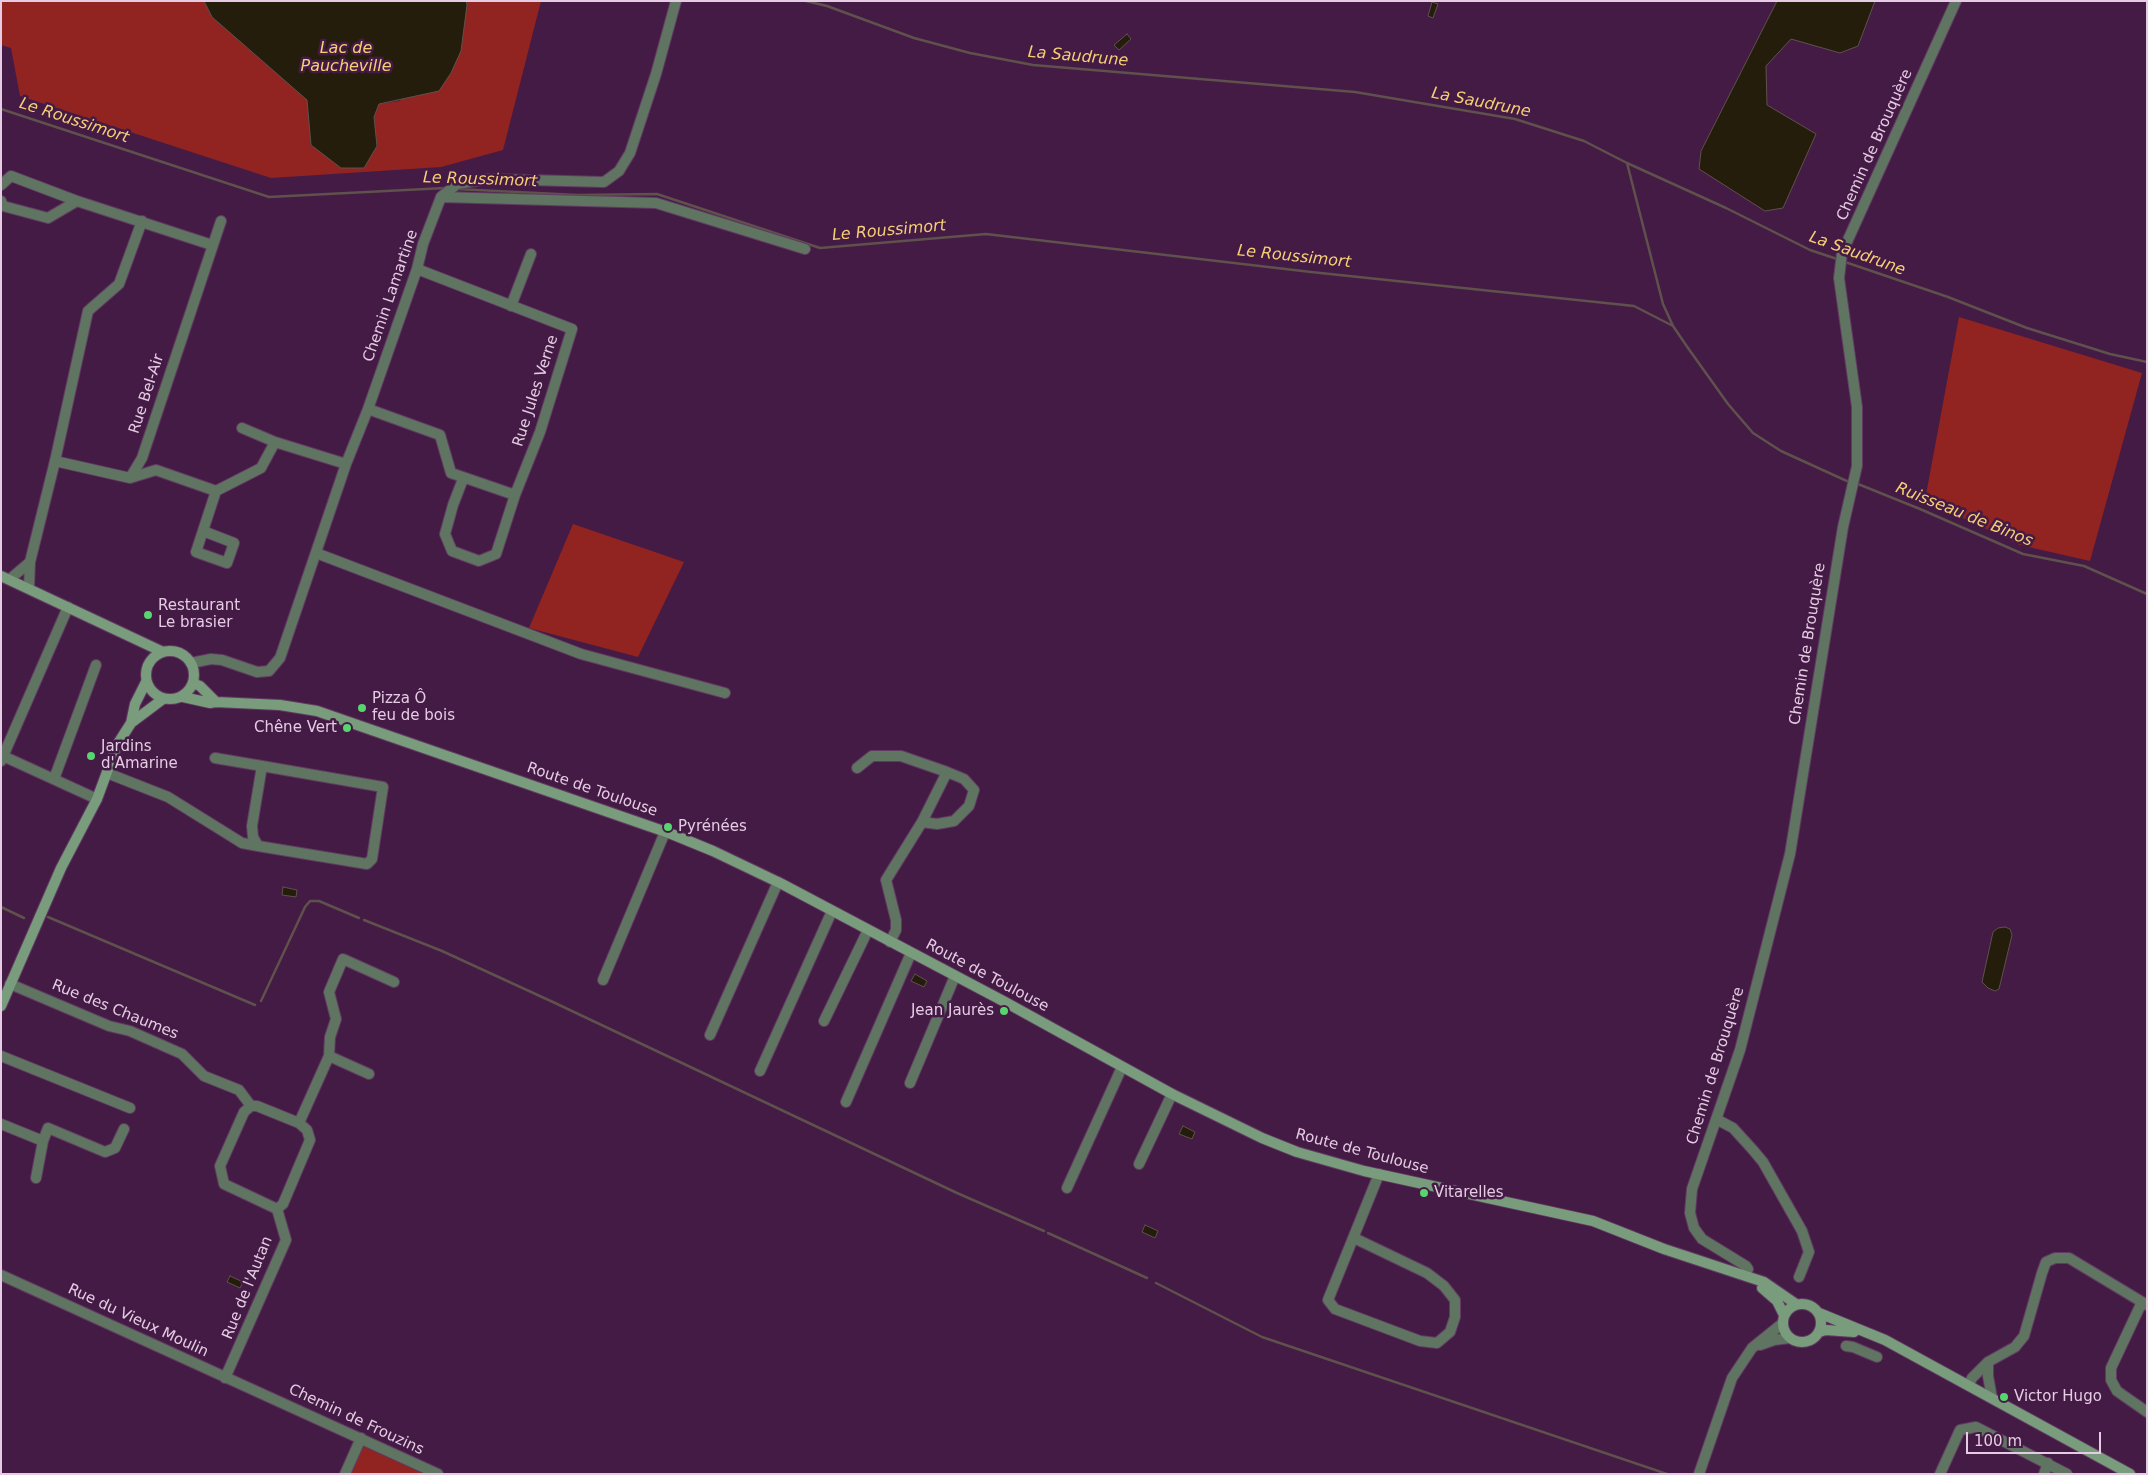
<!DOCTYPE html>
<meta charset="utf-8">
<style>
body{margin:0}
#map{position:relative;width:2148px;height:1475px;overflow:hidden;background:#441b45;font-family:"DejaVu Sans",sans-serif}
canvas{display:block}
.frame{position:absolute;inset:0;border:2px solid #e5cbe4;pointer-events:none}
.scale{position:absolute;left:1966px;top:1432px;width:135px;height:22px;box-sizing:border-box;border:2px solid #e5cbe4;border-top:0;padding-left:6px;font-size:15px;line-height:18px;white-space:nowrap;color:#e5cbe4;-webkit-text-stroke:4px #441b45;paint-order:stroke}
</style>
<div id="map">
<canvas width="2148" height="1475"></canvas>
<div class="frame"></div>
<div class="scale">100 m</div>
</div>
<script>
const context = document.querySelector('canvas').getContext('2d');
context.lineJoin = 'round';
function fillPath(path, color) {
  context.fillStyle = color;
  context.fill(path, 'evenodd');
}
function toPath(rows) {
  const path = new Path2D();
  for (const r of rows) {
    if (r.length === 3) {
      path.moveTo(r[0] + r[2], r[1]);
      path.arc(r[0], r[1], r[2], 0, 2 * Math.PI);
      continue;
    }
    path.moveTo(r[0], r[1]);
    for (let i = 2; i < r.length; i += 2) path.lineTo(r[i], r[i + 1]);
  }
  return path;
}
function stroke(path, color, width, dash) {
  context.strokeStyle = color;
  context.lineWidth = width;
  context.lineCap = dash ? 'butt' : 'round';
  context.setLineDash(dash || []);
  context.stroke(path);
}
function write(font, color, halo, rows, align = 'center') {
  context.font = font + ' "DejaVu Sans",sans-serif';
  context.lineWidth = 5;
  context.setLineDash([]);
  context.textBaseline = 'middle';
  context.strokeStyle = halo;
  context.fillStyle = color;
  for (const [text, x, y, turn = 0] of rows) {
    context.save();
    context.translate(x, y);
    context.rotate((+turn || 0) * Math.PI / 180);
    context.textAlign = isNaN(turn) ? turn : align;
    if (halo) context.strokeText(text, 0, 0);
    context.fillText(text, 0, 0);
    context.restore();
  }
}
fillPath(toPath([
 [1,1,204,1,212,17,308,100,311,145,341,168,364,168,377,146,374,117,379,104,400,101,467,5,466,1,541,1,503,150,441,167,271,178,20,96,11,48,1,45],
 [1959,317,2142,373,2090,561,2020,545,1925,500],
 [573,524,684,562,638,657,529,628],
 [363,1446,425,1474,351,1474]
]), '#912420');
const water = toPath([
 [204,1,466,1,467,5,461,51,451,73,439,91,379,104,374,117,377,146,364,168,341,168,311,145,307,100,212,17,204,1],
 [1777,1,1875,1,1858,46,1840,53,1791,39,1766,66,1767,105,1816,134,1783,208,1765,211,1699,169,1701,151,1777,1],
 [1432,2,1438,4,1433,18,1428,16,1432,2],
 [1127,34,1131,39,1119,50,1114,45,1127,34],
 [283,887,297,890,296,897,282,895,283,887],
 [2005,927,2010,929,2012,935,1999,989,1995,991,1988,988,1982,982,1993,932,1998,928,2005,927],
 [915,974,927,981,924,987,911,981,915,974],
 [1183,1126,1195,1132,1192,1139,1179,1134,1183,1126],
 [1145,1225,1158,1231,1155,1238,1142,1232,1145,1225],
 [230,1276,243,1282,240,1288,227,1282,230,1276]
]);
fillPath(water, '#251d0b');
stroke(water, '#5f514c', 1);
stroke(toPath([
 [806,1,827,6,914,38,970,53,1033,65,1355,92,1515,119,1584,141,1627,163,1726,208,1810,250,1840,260],
 [1,109,269,197,445,188],
 [1627,163,1663,304,1673,326,1688,348,1728,404,1753,433,1781,451,1849,482],
 [456,189,578,195,657,194,820,248,986,234,1311,272,1634,306,1673,326],
 [1845,262,1948,297,2027,328,2110,354,2147,362],
 [1858,484,1920,509,2023,554,2084,566,2147,594],
 [1,907,24,918],
 [48,917,255,1005],
 [364,920,442,951,555,1003,957,1193,1044,1231],
 [261,1001,305,907,310,901,319,901,359,918],
 [1048,1233,1147,1278],
 [1156,1283,1262,1337,1667,1474]
]), '#5f514c', 2.5);
const street = toPath([
 [1,185,11,176,77,201,212,245],
 [441,197,656,203,805,249],
 [1,201,3,206,48,218,77,201],
 [417,269,572,329,540,432,515,495,496,554,479,561,452,551,445,534,453,505,463,479],
 [511,306,531,254],
 [368,409,440,435,451,473,515,495],
 [242,428,275,442],
 [55,461,130,478,142,458,221,221],
 [130,478,156,470,216,491,261,468,275,442,346,464],
 [203,531,234,543,227,563,196,552,216,491],
 [316,553,581,654,725,693],
 [10,579,30,562],
 [29,587,30,562,55,461,88,311,119,284,142,221],
 [191,663,211,659,222,660,257,672,269,671,280,658,346,464,368,409,417,269,423,244,441,197,457,184,489,179,604,182,619,171,630,153,656,74,676,1],
 [3,756,97,799],
 [215,758,262,766],
 [1,761,68,607],
 [857,768,872,756,901,756,947,772,922,822,886,880,896,920,896,930,890,942],
 [107,773,168,797,242,843,258,846,367,864,372,859,383,787,262,766,252,826,253,837,258,846],
 [54,779,96,665],
 [922,822,937,824,954,821,969,806,974,790,964,779,947,772],
 [603,980,665,832],
 [10,984,109,1026,130,1031,182,1054,204,1076,239,1090,251,1106],
 [824,1021,868,930],
 [710,1035,778,882],
 [1,1056,130,1108],
 [329,1056,369,1074],
 [760,1071,832,911],
 [910,1083,955,976],
 [846,1102,911,953],
 [251,1106,257,1106,299,1123,307,1130,310,1140,283,1204,277,1209,224,1184,220,1166,244,1112,251,1106],
 [1716,1119,1733,1128,1753,1150,1763,1162,1802,1231,1809,1252,1799,1277],
 [299,1123,329,1056,330,1037,336,1019,329,992,343,959,394,982],
 [1,1124,43,1141],
 [1139,1164,1172,1094],
 [36,1178,43,1141,48,1128,105,1152,115,1148,124,1129],
 [1067,1188,1122,1067],
 [1354,1238,1427,1273,1444,1286,1455,1300,1455,1317,1450,1332,1437,1343,1420,1341,1335,1309,1328,1300,1379,1174],
 [1,1275,438,1474],
 [1745,1275,1748,1269,1746,1266,1702,1239,1694,1228,1690,1213,1692,1189,1740,1050,1790,854,1843,527,1857,466,1857,407,1839,278,1842,253,1956,1],
 [2142,1302,2111,1368,2111,1380,2117,1391,2147,1412],
 [1760,1345,1774,1340,1790,1338],
 [1846,1346,1853,1347,1877,1357],
 [1988,1362,1988,1376,1992,1398],
 [225,1378,286,1240,277,1209],
 [1969,1385,1972,1378,1988,1362,2015,1347,2024,1336,2042,1273,2046,1262,2055,1258,2069,1258,2147,1305],
 [345,1474,361,1438],
 [1699,1474,1732,1378,1752,1348,1783,1323],
 [1940,1474,1960,1430,1976,1427,2067,1474],
 [2044,1474,2048,1463]
]);
const secondary = toPath([
 [1,576,163,652],
 [170,675,24],
 [193,683,200,686,216,702],
 [183,697,210,703,216,702,280,705,317,711,669,833,713,851,782,884,1005,1002,1172,1094,1262,1138,1297,1152,1364,1171,1593,1221,1664,1249,1764,1282,1796,1304],
 [131,723,135,704,146,682],
 [1,1006,61,868,97,799,117,745,131,723,163,699],
 [1762,1288,1777,1301,1784,1315],
 [1802,1323,19],
 [1819,1313,1885,1340,2130,1474],
 [1819,1332,1826,1330,1854,1332]
]);
stroke(street, '#613b62', 12);
stroke(secondary, '#613b62', 12);
stroke(street, '#5f7461', 10);
stroke(secondary, '#799c7c', 10);
for (const [x, y, r, color] of [
 [148,615,5,"#58d56f"],
 [362,708,5,"#58d56f"],
 [347,728,5,"#58d56f"],
 [91,756,5,"#58d56f"],
 [668,827,5,"#58d56f"],
 [1004,1011,5,"#58d56f"],
 [1424,1193,5,"#58d56f"],
 [2004,1397,5,"#58d56f"]
]) {
  const dot = new Path2D();
  dot.arc(x, y, r, 0, 2 * Math.PI);
  context.fillStyle = color;
  context.fill(dot);
  stroke(dot, '#441b45', 2);
}
write('15px', '#e5cbe4', '#441b45', [
 ["Chemin de Brouquère",1875,145,-66],
 ["Chemin Lamartine",391,296,-71],
 ["Rue Jules Verne",536,391,-72],
 ["Rue Bel-Air",147,394,-72],
 ["Chemin de Brouquère",1808,644,-81],
 ["Route de Toulouse",592,790,19],
 ["Route de Toulouse",987,976,28],
 ["Rue des Chaumes",115,1010,22],
 ["Chemin de Brouquère",1716,1066,-73],
 ["Route de Toulouse",1362,1152,15],
 ["Rue de l'Autan",248,1288,-68],
 ["Rue du Vieux Moulin",138,1321,25],
 ["Chemin de Frouzins",356,1420,25]
]);
write('15px', '#e5cbe4', '#441b45', [
 ["Restaurant",158,606],
 ["Le brasier",158,623],
 ["Pizza Ô",372,699],
 ["feu de bois",372,716],
 ["Chêne Vert",337,728,"right"],
 ["Jardins",101,747],
 ["d'Amarine",101,764],
 ["Pyrénées",678,827],
 ["Jean Jaurès",994,1011,"right"],
 ["Vitarelles",1434,1193],
 ["Victor Hugo",2014,1397]
], 'left');
write('italic 16px', '#f6cf74', '#441b45', [
 ["Lac de",346,49],
 ["Paucheville",346,67],
 ["La Saudrune",1078,57,5],
 ["La Saudrune",1481,103,11],
 ["Le Roussimort",74,121,18],
 ["Le Roussimort",480,180,2],
 ["Le Roussimort",889,231,-5],
 ["La Saudrune",1857,254,20],
 ["Le Roussimort",1294,257,6],
 ["Ruisseau de Binos",1964,515,22]
]);
</script>
